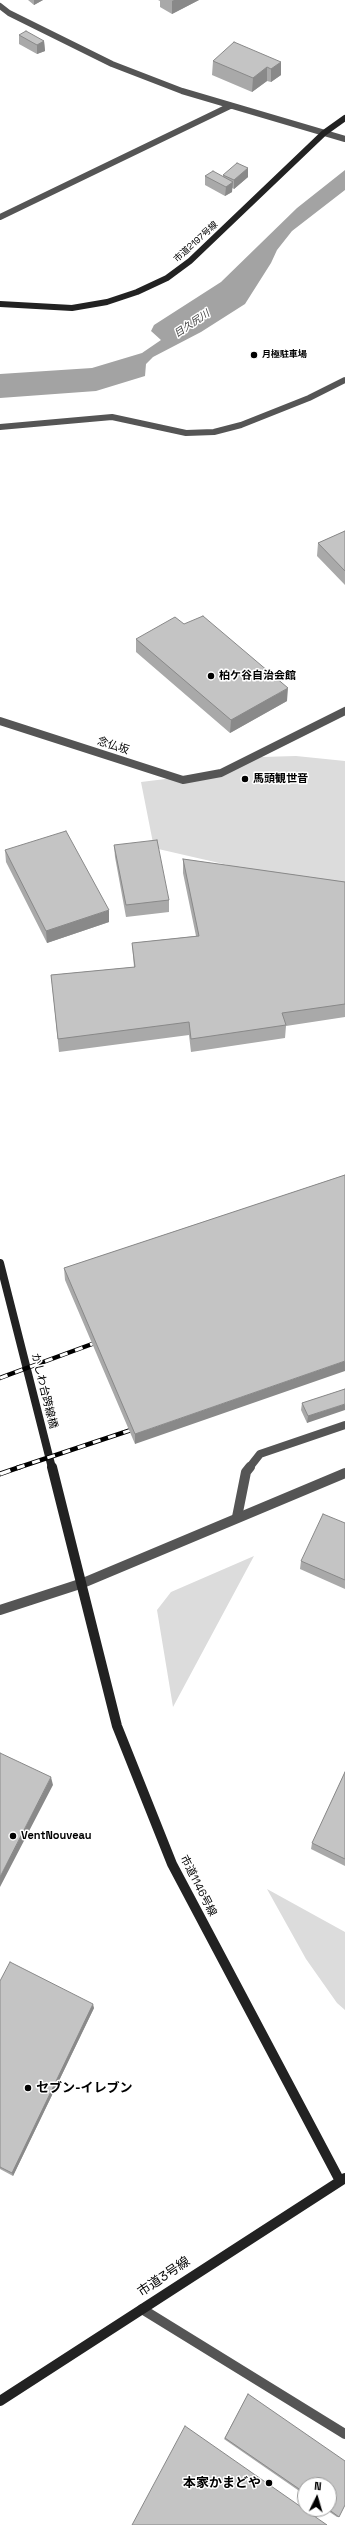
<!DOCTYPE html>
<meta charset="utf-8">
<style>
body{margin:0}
#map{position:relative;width:345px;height:2525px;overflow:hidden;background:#fff;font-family:"Space Grotesk",sans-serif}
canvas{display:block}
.north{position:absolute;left:297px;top:2477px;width:40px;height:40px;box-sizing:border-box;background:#fff;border:1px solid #999;border-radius:50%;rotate:5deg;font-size:11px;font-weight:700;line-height:16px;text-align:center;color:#000}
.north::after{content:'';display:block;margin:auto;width:14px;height:18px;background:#000;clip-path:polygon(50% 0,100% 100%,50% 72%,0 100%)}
</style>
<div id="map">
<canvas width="345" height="2525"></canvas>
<div class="north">N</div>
</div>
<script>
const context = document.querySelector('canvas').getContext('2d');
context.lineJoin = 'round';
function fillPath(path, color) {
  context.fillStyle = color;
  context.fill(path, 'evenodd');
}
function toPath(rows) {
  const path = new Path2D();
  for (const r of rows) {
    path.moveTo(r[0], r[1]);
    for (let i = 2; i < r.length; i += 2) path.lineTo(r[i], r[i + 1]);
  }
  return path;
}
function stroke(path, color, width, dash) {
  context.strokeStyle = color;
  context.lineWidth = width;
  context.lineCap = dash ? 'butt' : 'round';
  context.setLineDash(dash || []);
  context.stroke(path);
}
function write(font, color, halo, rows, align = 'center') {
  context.font = font + ' "Space Grotesk","Noto Sans JP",sans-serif';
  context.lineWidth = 3;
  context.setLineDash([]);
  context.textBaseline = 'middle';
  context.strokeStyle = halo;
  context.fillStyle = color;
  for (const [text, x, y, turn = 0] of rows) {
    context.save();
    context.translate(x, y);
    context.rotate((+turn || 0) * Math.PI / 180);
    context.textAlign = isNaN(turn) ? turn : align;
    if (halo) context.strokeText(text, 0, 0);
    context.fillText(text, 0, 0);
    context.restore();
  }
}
fillPath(toPath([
 [296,756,345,761,345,892,154,848,141,782,206,774,261,757],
 [254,1556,173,1707,157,1610,171,1592],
 [267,1889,345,1932,345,2010,337,2003,306,1959]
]), '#dcdcdc');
fillPath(toPath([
 [345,170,345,190,292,231,277,250,271,263,245,304,201,332,153,357,146,364,145,376,96,391,0,398,0,374,92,368,142,353,161,340,151,331,154,325,221,282,297,208]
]), '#a3a3a3');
stroke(toPath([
 [249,1468,260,1454,345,1425]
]), '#555', 8);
stroke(toPath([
 [237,1517,246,1472,250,1467]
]), '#555', 10);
stroke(toPath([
 [0,6,9,13,112,64,182,91,345,139],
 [0,217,230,106],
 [0,427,112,417,186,433,214,432,241,425,309,398,345,380]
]), '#555', 6);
stroke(toPath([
 [0,721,183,780,221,773,345,711]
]), '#555', 8);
stroke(toPath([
 [0,1610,83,1583,345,1473],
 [142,2309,345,2434]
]), '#555', 10);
stroke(toPath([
 [0,304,72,308,107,302,137,292,167,278,190,261,324,133,345,118]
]), '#222', 6);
stroke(toPath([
 [0,1263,52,1468]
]), '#222', 8);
stroke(toPath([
 [52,1467,117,1726,172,1864,340,2181],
 [0,2401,345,2178]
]), '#222', 10);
const railFar1 = toPath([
 [0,1378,103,1340],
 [17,1468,140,1427]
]);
const rail = toPath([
 [0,1474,20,1467]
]);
stroke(railFar1, '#000', 4.5);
stroke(rail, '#000', 5);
stroke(railFar1, '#fff', 3, [8]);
stroke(rail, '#fff', 3.5, [11]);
fillPath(toPath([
 [28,0,43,0,34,5],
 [158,0,199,0,172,14,160,7,160,1],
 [19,35,44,41,45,51,37,54,19,44],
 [213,61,281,62,281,75,271,82,267,81,252,92,212,75],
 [248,168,248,177,234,189,232,188,232,192,225,196,205,185,205,176,223,177,223,175],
 [345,531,345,585,317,556,318,543],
 [136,639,287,701,230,733,136,652],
 [114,845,169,900,169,912,126,917,115,857],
 [5,850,109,922,47,943,6,862],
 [183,859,345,882,345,1017,286,1026,285,1038,191,1052,189,1035,59,1052,51,975,134,967,132,943,196,936,183,873],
 [345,1175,135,1444,65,1280,64,1268],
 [345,1389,307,1423,301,1410,302,1403],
 [345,1523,345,1589,300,1569,301,1561],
 [345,1772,345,1866,311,1849,312,1843],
 [0,1981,94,2008,13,2176,0,2169],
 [248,2394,339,2517,337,2517,325,2509,329,2509,305,2485,305,2495,224,2439]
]), '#a9a9a9');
fillPath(toPath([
 [34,0,43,0,34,5],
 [174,0,199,0,172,14,172,1],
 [44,41,45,51,37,54,37,45],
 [281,62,281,75,271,82,271,69],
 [267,67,267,81,252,92,253,78],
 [248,168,248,177,234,189,234,180],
 [233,182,232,192,225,196,226,187],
 [288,688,287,701,230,733,231,720],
 [109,910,109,922,47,943,46,931],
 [345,1361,345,1371,135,1444,135,1434],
 [345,1404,345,1410,307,1423,308,1416],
 [51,1777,53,1785,0,1887,0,1877],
 [93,2004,94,2008,13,2176,12,2173]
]), '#898989');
const building = toPath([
 [26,31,44,41,37,45,19,35,26,31],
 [234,42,281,62,271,69,267,67,253,78,213,61,234,42],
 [237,163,248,168,234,180,223,175,237,163],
 [213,171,233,182,226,187,205,176,213,171],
 [345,531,345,571,318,543,345,531],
 [203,616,288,688,231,720,136,639,175,617,184,624,203,616],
 [66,831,109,910,46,931,5,850,66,831],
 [157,840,169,900,126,905,114,845,157,840],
 [183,859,345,882,345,1004,282,1013,286,1025,191,1039,189,1022,58,1039,51,975,135,967,132,943,199,936,183,859],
 [345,1175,345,1361,135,1434,64,1268,345,1175],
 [345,1389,345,1404,308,1416,302,1403,345,1389],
 [323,1514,345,1523,345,1580,301,1561,323,1514],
 [0,1753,51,1777,0,1877,0,1753],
 [345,1772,345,1859,312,1843,345,1772],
 [10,1962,93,2004,12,2173,0,2167,0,1981,10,1962],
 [248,2394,345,2461,345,2505,339,2517,328,2509,329,2509,329,2485,305,2485,305,2493,225,2438,248,2394],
 [185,2426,327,2525,132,2525,185,2426]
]);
fillPath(building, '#c4c4c4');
stroke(building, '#898989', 1);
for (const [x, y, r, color] of [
 [254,355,4,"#000"],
 [211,676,4,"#000"],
 [245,779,4,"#000"],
 [13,1836,4,"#000"],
 [28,2088,4,"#000"],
 [269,2483,4,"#000"]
]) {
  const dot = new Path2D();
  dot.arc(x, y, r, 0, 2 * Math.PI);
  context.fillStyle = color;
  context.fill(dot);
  stroke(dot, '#fff', 1.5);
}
write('9px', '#000', '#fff', [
 ["市道2197号線",196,242,-42]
]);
write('bold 9px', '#000', '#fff', [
 ["月極駐車場",262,355]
], 'left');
write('italic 10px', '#444', '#fff', [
 ["目久尻川",192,324,-34]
]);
write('bold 11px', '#000', '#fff', [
 ["柏ケ谷自治会館",219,676],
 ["馬頭観世音",253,779],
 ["VentNouveau",21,1836]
], 'left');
write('11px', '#000', '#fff', [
 ["念仏坂",113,746,18],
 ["かしわ台跨線橋",44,1391,76],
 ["市道1146号線",198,1886,63]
]);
write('bold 13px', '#000', '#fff', [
 ["セブン-イレブン",36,2088],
 ["本家かまどや",261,2483,"right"]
], 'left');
write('13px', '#000', '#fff', [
 ["市道3号線",164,2277,-34]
]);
</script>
